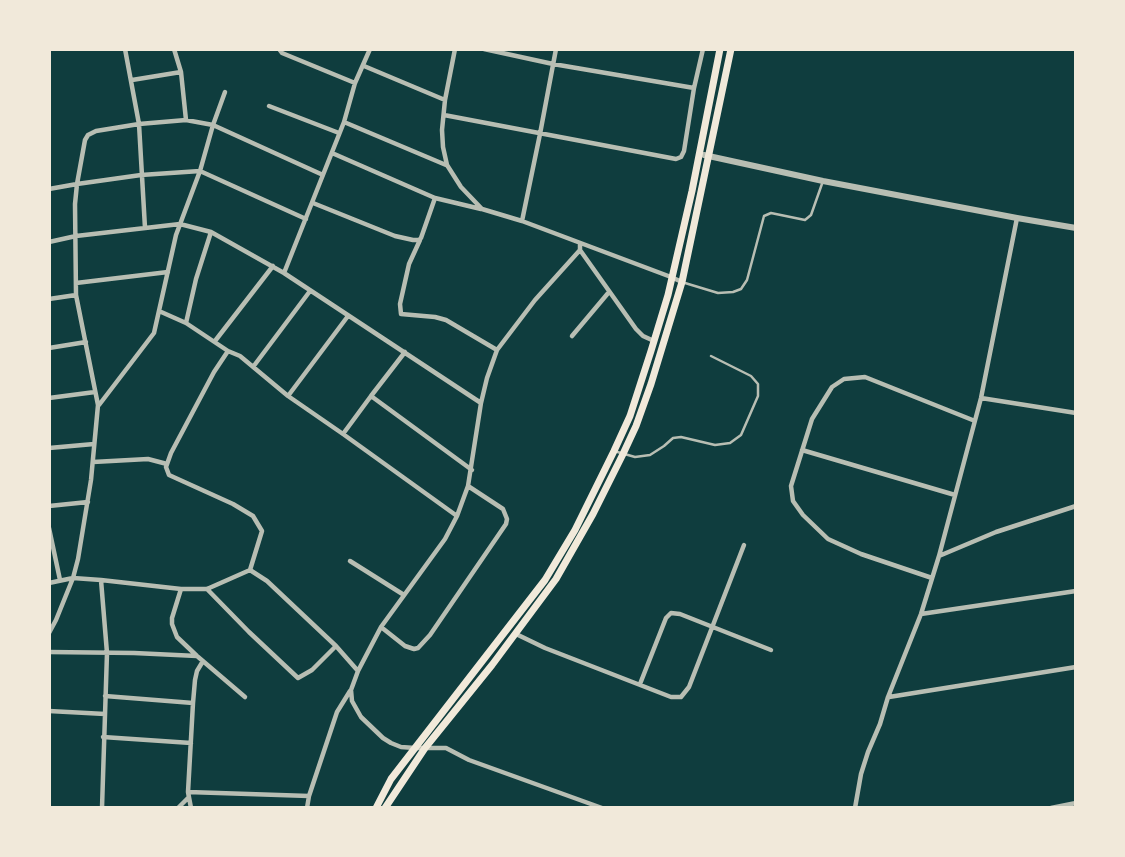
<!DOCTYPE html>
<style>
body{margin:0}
#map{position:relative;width:1125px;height:857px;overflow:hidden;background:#0f3d3e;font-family:Poppins,sans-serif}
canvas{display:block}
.frame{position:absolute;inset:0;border:51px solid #f1e9da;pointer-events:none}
</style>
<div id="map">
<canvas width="1125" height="857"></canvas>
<div class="frame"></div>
</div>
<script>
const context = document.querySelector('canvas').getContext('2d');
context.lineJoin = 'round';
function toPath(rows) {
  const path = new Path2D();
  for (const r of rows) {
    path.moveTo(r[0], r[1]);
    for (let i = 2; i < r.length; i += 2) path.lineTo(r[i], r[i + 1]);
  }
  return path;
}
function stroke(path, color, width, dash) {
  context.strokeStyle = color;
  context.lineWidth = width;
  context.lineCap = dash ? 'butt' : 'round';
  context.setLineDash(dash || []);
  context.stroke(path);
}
stroke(toPath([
 [685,283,718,293,733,292,741,289,747,280,764,216,771,213,805,220,811,215,823,181],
 [614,451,635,457,650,455,664,446,673,438,681,437,715,445,730,443,741,435,758,396,758,384,751,376,711,356]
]), '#b8beb3', 2.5);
stroke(toPath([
 [125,49,139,124,145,228],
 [174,49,181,72,186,120],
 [279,49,282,53,355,83],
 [455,49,445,100,442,130,443,147,447,165,461,187,482,209,522,221,671,277,682,282],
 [484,49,553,64,694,88],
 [364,66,445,100],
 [132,80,181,72],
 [269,106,339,133],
 [444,115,676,159,681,157,684,151,694,88,703,49],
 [344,122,446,165],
 [332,153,435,198],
 [49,189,77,184,75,204,76,295,98,405,91,480,78,559,73,578,56,620,49,633],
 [313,203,395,236,413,240,419,240,421,238,435,198,481,209],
 [306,219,200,171,141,175,77,184,85,140,88,135,96,131,139,124,186,120,213,125,323,175],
 [522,221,540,134,556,49],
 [420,240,409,264,400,304,401,314,435,317,446,320,497,350],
 [49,242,76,236,180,224,211,232,284,273,481,403],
 [580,243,580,250,535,300,497,350,487,378,481,403,468,486,457,516,445,539,381,627,358,671,351,690,352,701,361,717,383,738,391,743,401,747,415,748,446,748,469,760,602,808],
 [580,250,636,329,643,336,654,341],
 [284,273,344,122,355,83,370,49],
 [76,283,168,272],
 [49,299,76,295],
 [159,311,186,323,228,351,240,356,288,396,343,434,457,516],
 [186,323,196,279,211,232],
 [572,336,609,292],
 [215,341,273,266],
 [49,348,86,342],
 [405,352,371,396,472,470],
 [253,367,310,291],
 [288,396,348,316],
 [49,398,95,392],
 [981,398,1076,413],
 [99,405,154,333,176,235,200,171,213,125,225,92],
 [343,434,371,396],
 [49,448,94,444],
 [802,450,955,495],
 [93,462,148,459,167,464],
 [49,506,88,502],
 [49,528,60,580],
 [939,556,996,532,1076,506],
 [350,561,404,595],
 [250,570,267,581,336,646,358,671],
 [932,578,861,554,828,539,803,515,793,501,791,486,812,419,832,387,844,379,865,377,975,421],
 [101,580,107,653,102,808],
 [49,583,73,578,101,580,181,589,207,589,250,570,262,531,253,516,233,504,169,475,166,467,171,453,214,372,228,351],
 [181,589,172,618,172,624,177,637,197,656,245,697],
 [207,589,249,632,298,678,312,670,336,646],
 [921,614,1076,591],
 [381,627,405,646,414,649,418,648,430,635,506,524,507,519,503,509,468,486],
 [516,634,545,648,671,697,681,697,689,687,744,545],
 [49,652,134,653,197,656],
 [640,684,666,618,671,613,680,614,771,650],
 [105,696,193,703],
 [889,697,1076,667],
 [49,711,105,714],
 [103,737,191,743],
 [188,792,309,796,337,712,350,691],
 [178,808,188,798],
 [191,808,188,792,193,703,195,680,197,671,203,661],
 [307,808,309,796],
 [855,808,861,774,868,752,880,724,888,697,921,614,939,556,981,398,1017,218],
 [1051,808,1076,803]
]), '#b8beb3', 4.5);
stroke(toPath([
 [704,155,823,181,1017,218,1076,228]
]), '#b8beb3', 6);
stroke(toPath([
 [376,808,391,779,545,580,575,530,614,451,630,416,651,351,668,295,692,191,720,49],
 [385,808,425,748,492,665,556,579,593,514,623,454,636,426,651,384,682,282,731,49]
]), '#f1e9da', 7);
</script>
